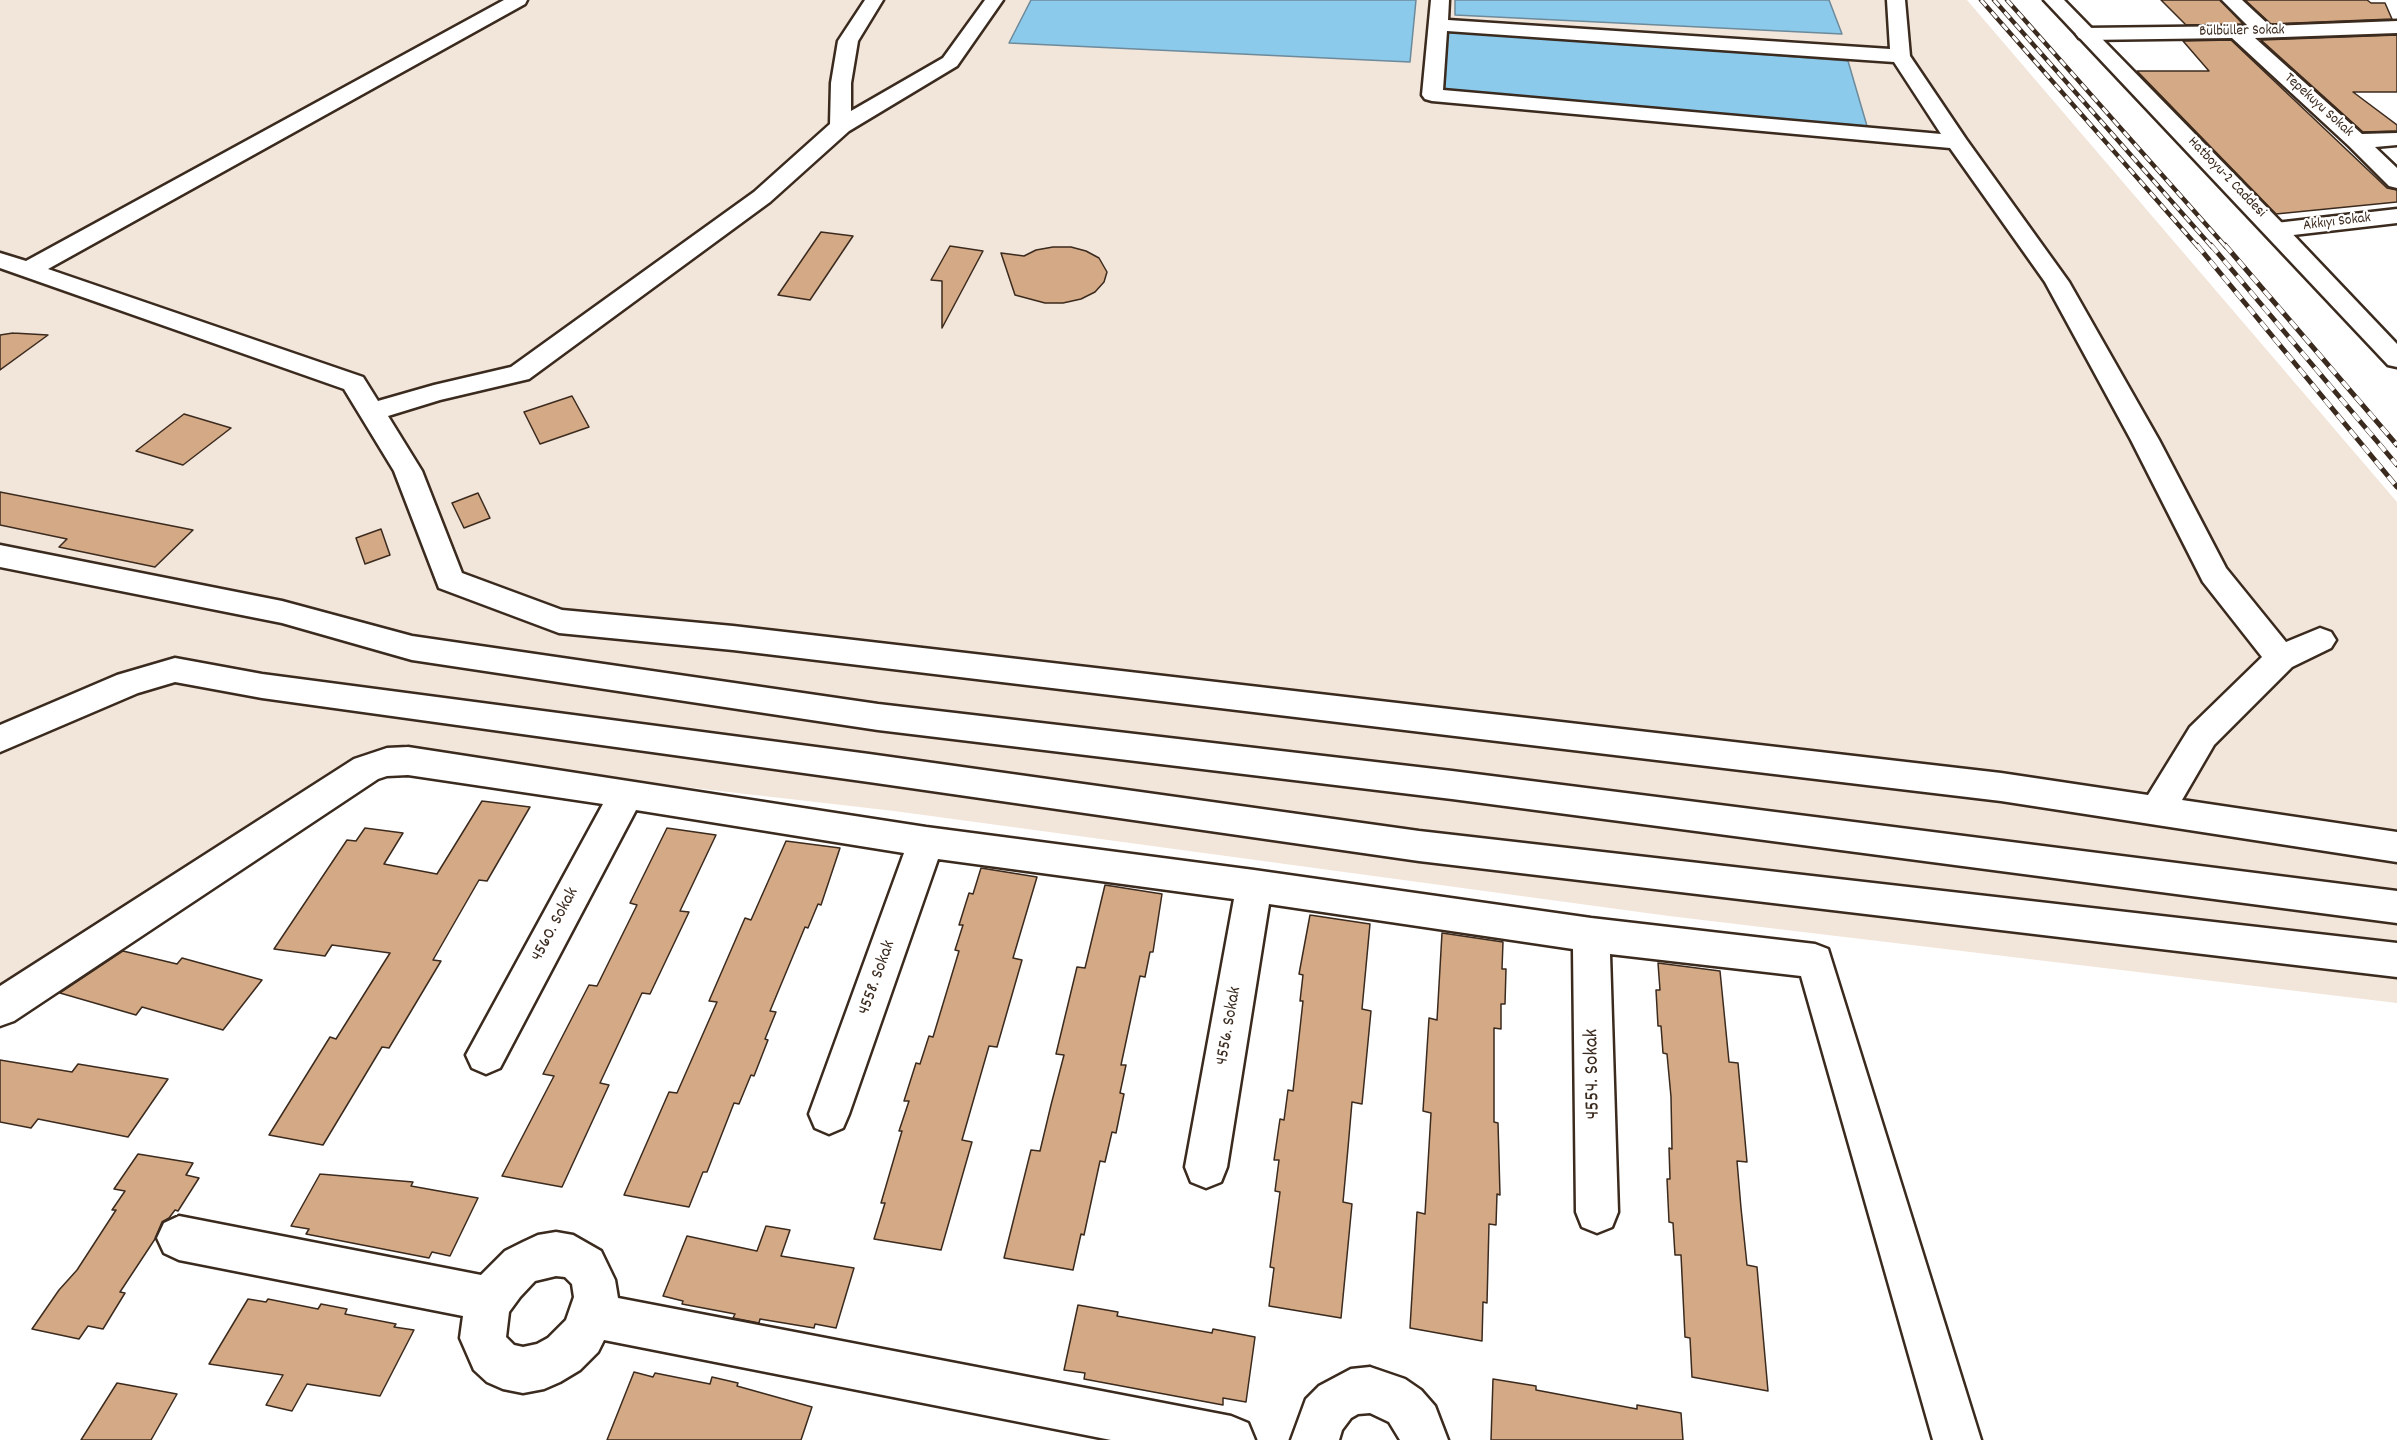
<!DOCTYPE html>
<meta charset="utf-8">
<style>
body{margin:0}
canvas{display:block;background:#fff}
</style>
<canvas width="2397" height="1440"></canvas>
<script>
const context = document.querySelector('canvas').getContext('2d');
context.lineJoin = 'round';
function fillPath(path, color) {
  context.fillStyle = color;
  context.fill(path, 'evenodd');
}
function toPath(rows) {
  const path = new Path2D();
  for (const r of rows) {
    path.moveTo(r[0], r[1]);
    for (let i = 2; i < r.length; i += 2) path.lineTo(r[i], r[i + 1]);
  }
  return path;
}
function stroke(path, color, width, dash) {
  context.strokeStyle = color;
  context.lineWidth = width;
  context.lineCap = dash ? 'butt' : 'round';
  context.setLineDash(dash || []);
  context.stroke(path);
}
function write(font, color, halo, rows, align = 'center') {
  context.font = font + ' Dekko,sans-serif';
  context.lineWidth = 4.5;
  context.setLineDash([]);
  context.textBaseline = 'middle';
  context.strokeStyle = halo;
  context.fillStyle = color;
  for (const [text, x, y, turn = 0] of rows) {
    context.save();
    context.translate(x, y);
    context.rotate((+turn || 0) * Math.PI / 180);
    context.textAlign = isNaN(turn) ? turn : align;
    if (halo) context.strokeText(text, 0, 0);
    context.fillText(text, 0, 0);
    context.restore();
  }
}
fillPath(toPath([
 [0,0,1967,0,2397,502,2397,1003,1669,916,894,811,468,762,378,755,0,1003]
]), '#f2e5da');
const water = toPath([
 [1031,0,1416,0,1410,62,1009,43,1031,0],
 [1455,0,1829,0,1842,34,1455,15,1455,0],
 [1447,30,1848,61,1867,126,1440,91,1447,30]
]);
fillPath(water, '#8ccaec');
stroke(water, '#6c8a9a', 1.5);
const building = toPath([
 [2161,0,2220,0,2243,24,2186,25,2161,0],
 [2245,0,2367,0,2371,3,2385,3,2392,19,2271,24,2245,0],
 [2397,35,2397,92,2353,92,2397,125,2397,131,2363,132,2261,40,2397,35],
 [2231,40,2387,188,2397,190,2397,202,2276,214,2137,71,2209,71,2183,41,2231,40],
 [821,232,853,236,810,300,778,295,821,232],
 [950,246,983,251,942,328,942,281,931,280,950,246],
 [1053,247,1071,247,1086,251,1099,258,1107,272,1104,282,1095,292,1081,299,1063,303,1045,303,1015,295,1001,253,1024,256,1036,250,1053,247],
 [13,333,48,335,0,370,0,335,13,333],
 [572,396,589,427,540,444,524,412,572,396],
 [184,414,231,428,183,465,136,451,184,414],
 [0,492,193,530,155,567,59,547,67,539,0,525,0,492],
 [478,493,490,518,464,528,452,503,478,493],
 [381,529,390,555,365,564,356,538,381,529],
 [482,801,530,807,487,881,479,880,433,960,441,961,389,1048,382,1047,323,1145,269,1135,330,1037,336,1039,390,953,332,945,325,956,274,949,347,840,356,841,365,828,403,833,384,864,437,874,482,801],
 [667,828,716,835,680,911,689,912,650,994,642,993,600,1083,609,1085,562,1187,502,1176,554,1076,543,1074,589,985,597,986,637,905,630,903,667,828],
 [786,841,840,848,821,905,818,904,808,928,805,927,770,1011,776,1012,765,1039,768,1040,754,1076,751,1075,739,1104,734,1103,707,1172,703,1172,689,1207,624,1195,669,1092,677,1093,717,1002,709,1001,745,918,751,920,786,841],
 [981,868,1037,877,1013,958,1022,960,997,1047,989,1046,962,1140,972,1142,941,1250,874,1239,885,1203,881,1203,902,1131,899,1131,909,1101,904,1101,916,1063,920,1064,929,1036,933,1037,959,951,955,950,963,925,959,925,969,893,973,894,981,868],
 [1105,885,1162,894,1153,952,1150,952,1145,977,1140,976,1121,1065,1126,1065,1120,1093,1124,1094,1116,1133,1112,1132,1105,1162,1100,1161,1084,1235,1081,1234,1073,1270,1004,1258,1031,1150,1040,1151,1051,1105,1064,1055,1056,1054,1077,967,1085,968,1105,885],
 [1310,915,1370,924,1362,1009,1371,1011,1362,1104,1352,1102,1348,1148,1343,1202,1352,1204,1341,1318,1269,1306,1274,1268,1270,1267,1280,1192,1275,1191,1279,1160,1274,1160,1280,1119,1284,1120,1288,1090,1293,1091,1303,1001,1300,1001,1303,975,1299,974,1310,915],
 [1442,933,1503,942,1502,969,1506,969,1505,1004,1501,1004,1501,1029,1494,1028,1494,1122,1498,1123,1500,1195,1497,1194,1496,1225,1489,1224,1487,1303,1483,1302,1482,1341,1410,1328,1417,1212,1425,1214,1431,1113,1423,1111,1429,1018,1437,1020,1442,933],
 [123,951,177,964,182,958,262,980,223,1030,142,1007,136,1015,60,993,123,951],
 [1658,963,1720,971,1729,1062,1738,1063,1747,1162,1737,1161,1741,1208,1747,1265,1757,1267,1768,1391,1692,1377,1690,1338,1685,1337,1681,1255,1675,1255,1673,1223,1669,1222,1667,1179,1670,1179,1669,1148,1672,1149,1671,1097,1667,1054,1663,1053,1661,1026,1658,1026,1656,990,1660,990,1658,963],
 [0,1060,72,1072,78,1064,168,1079,128,1137,38,1119,31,1128,0,1122,0,1060],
 [138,1154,193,1163,186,1175,199,1178,178,1211,175,1210,169,1218,162,1222,155,1239,120,1292,125,1293,103,1329,88,1326,79,1339,32,1329,59,1290,77,1270,116,1210,112,1210,125,1191,114,1189,138,1154],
 [320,1174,413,1182,411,1186,478,1198,450,1256,432,1252,429,1258,306,1234,309,1229,291,1226,320,1174],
 [766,1226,790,1230,781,1256,854,1268,836,1328,815,1324,814,1328,760,1319,759,1323,733,1318,735,1314,682,1304,683,1301,663,1296,687,1236,757,1251,766,1226],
 [248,1299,266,1302,268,1299,318,1309,321,1304,347,1309,345,1314,396,1324,394,1327,414,1330,380,1396,307,1384,292,1411,266,1405,283,1375,209,1364,248,1299],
 [1078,1305,1118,1312,1117,1316,1212,1333,1213,1329,1255,1337,1246,1402,1223,1398,1223,1405,1084,1379,1085,1373,1064,1370,1078,1305],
 [634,1372,653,1377,655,1373,710,1384,712,1377,738,1383,737,1386,812,1407,801,1440,607,1440,634,1372],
 [1493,1379,1536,1386,1536,1390,1637,1409,1637,1405,1681,1413,1683,1440,1491,1440,1493,1379],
 [117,1383,177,1394,151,1440,81,1440,117,1383]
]);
fillPath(building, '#d4a985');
stroke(building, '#3b2a1e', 1.5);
const minor = toPath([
 [504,0,527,0,525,4,48,269,363,377,378,401,434,385,511,367,754,192,830,124,831,83,838,41,865,0,883,0,858,41,851,83,851,111,943,58,985,0,1003,0,957,66,849,131,770,202,529,379,440,400,388,416,422,471,462,573,562,610,733,626,2001,773,2148,795,2190,727,2262,657,2203,582,2131,440,2045,282,1950,148,1432,101,1425,99,1422,95,1431,0,1449,0,1448,20,1890,49,1887,0,1905,0,1910,56,1966,139,2069,282,2159,440,2226,568,2286,642,2320,628,2331,632,2336,640,2331,648,2292,667,2214,745,2182,800,2397,832,2397,862,2001,801,733,650,559,633,439,588,394,471,344,389,0,268,0,253,26,261,504,0],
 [1447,31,1894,62,1941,134,1443,90,1447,31],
 [2222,0,2242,0,2270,26,2397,21,2397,33,2255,38,2362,134,2397,133,2397,145,2375,147,2397,168,2397,188,2389,186,2349,146,2232,38,2086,40,2079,38,2076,34,2079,30,2086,28,2248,26,2222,0],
 [2397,209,2397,223,2276,237,2268,235,2264,230,2268,225,2276,223,2397,209],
 [0,545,282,601,412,636,878,704,1452,771,2397,891,2397,923,1452,799,878,730,412,660,282,623,0,567,0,545],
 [175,658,262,674,869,754,1419,831,2397,943,2397,977,1419,861,869,782,262,698,175,682,138,693,0,752,0,725,117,675,175,658],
 [408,747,926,827,1254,870,1591,918,1815,944,1828,949,1981,1440,1933,1440,1801,976,1610,954,1618,1212,1612,1227,1597,1233,1582,1227,1576,1212,1573,949,1269,904,1227,1167,1221,1182,1206,1188,1191,1182,1185,1167,1234,899,938,859,849,1114,843,1128,829,1134,815,1128,809,1114,904,853,636,810,500,1068,486,1074,472,1068,466,1055,603,804,408,775,387,776,378,779,14,1021,0,1026,0,986,354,759,387,748,408,747],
 [179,1216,481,1275,505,1251,523,1242,538,1235,556,1232,573,1235,601,1251,615,1280,618,1298,1231,1416,1248,1423,1255,1440,1111,1440,604,1340,598,1352,580,1370,560,1382,544,1389,523,1393,503,1389,487,1382,474,1370,460,1338,463,1316,179,1260,164,1253,157,1238,164,1223,179,1216],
 [556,1276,565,1277,572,1284,574,1297,566,1320,548,1338,537,1344,523,1347,514,1345,506,1337,509,1312,520,1297,535,1281,556,1276],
 [1370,1367,1405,1379,1421,1390,1435,1406,1448,1440,1400,1440,1389,1422,1370,1413,1358,1414,1351,1418,1342,1430,1339,1440,1291,1440,1306,1399,1319,1386,1351,1369,1370,1367]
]);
const major = toPath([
 [2044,0,2064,0,2284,225,2397,344,2397,367,2388,365,2044,0]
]);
stroke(minor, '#3b2a1e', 5);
stroke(major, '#3b2a1e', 5);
fillPath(minor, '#fff');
fillPath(major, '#fff');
const railFar1 = toPath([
 [1981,0,2198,247],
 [1994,0,2212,247],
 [2007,0,2226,247]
]);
const rail = toPath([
 [2197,245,2397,487],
 [2211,245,2397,465],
 [2225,245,2397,445]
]);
stroke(railFar1, '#3b2a1e', 4.5);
stroke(rail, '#3b2a1e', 5);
stroke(railFar1, '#fff', 3, [8]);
stroke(rail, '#fff', 4, [10]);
write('15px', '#3b2a1e', '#fff', [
 ["Bülbüller Sokak",2242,32,-1],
 ["Tepekuyu Sokak",2318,106,42],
 ["Hatboyu-2 Caddesi",2226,178,46],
 ["Akkıyı Sokak",2337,223,-7]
]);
write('18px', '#3b2a1e', '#fff', [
 ["4560. Sokak",556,925,-62],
 ["4558. Sokak",878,978,-70],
 ["4556. Sokak",1230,1026,-80]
]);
write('21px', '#3b2a1e', '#fff', [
 ["4554. Sokak",1594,1074,-91]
]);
</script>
